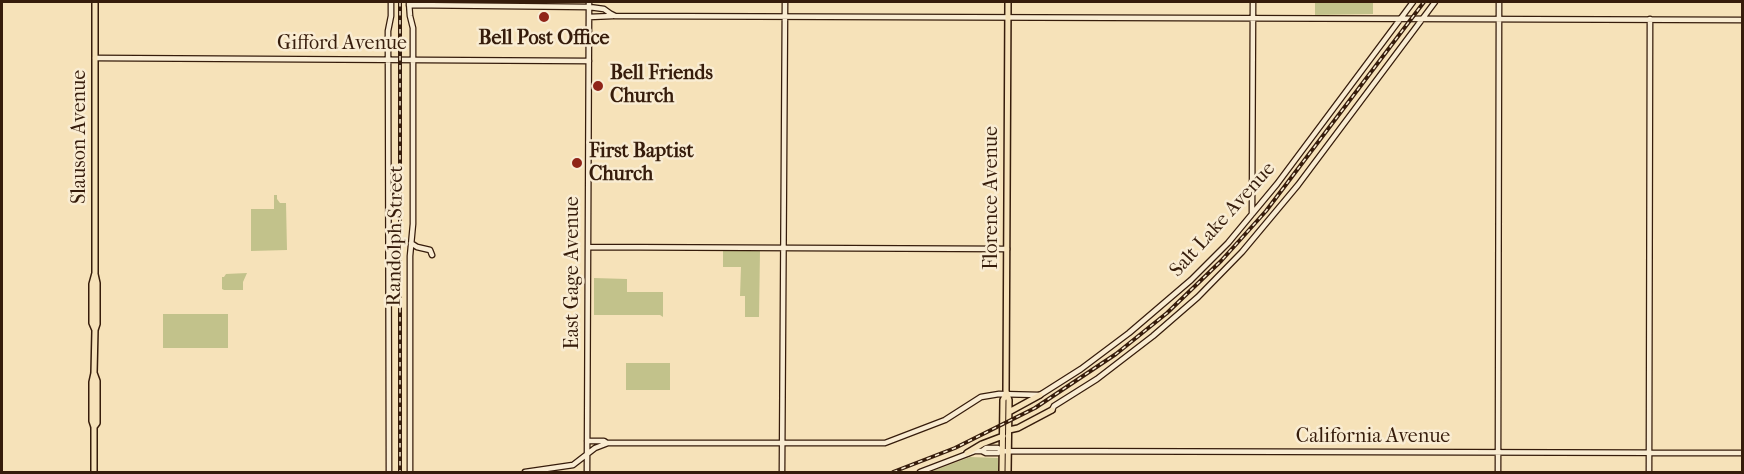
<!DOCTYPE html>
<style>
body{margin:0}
#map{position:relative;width:1744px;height:474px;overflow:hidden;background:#f6e2b9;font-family:"IM FELL French Canon",serif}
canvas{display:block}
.frame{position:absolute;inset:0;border:3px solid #361c0b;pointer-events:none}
</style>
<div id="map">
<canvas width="1744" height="474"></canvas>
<div class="frame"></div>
</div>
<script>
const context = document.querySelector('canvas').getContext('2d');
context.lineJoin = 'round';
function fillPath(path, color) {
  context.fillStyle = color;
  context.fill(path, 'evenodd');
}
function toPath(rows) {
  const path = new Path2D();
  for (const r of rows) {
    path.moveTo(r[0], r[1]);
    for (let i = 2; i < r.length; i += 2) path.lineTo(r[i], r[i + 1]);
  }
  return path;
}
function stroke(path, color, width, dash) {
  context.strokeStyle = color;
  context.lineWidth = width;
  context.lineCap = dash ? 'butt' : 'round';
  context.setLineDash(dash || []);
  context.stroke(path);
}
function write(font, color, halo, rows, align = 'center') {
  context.font = font + ' "IM FELL French Canon",serif';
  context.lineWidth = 5;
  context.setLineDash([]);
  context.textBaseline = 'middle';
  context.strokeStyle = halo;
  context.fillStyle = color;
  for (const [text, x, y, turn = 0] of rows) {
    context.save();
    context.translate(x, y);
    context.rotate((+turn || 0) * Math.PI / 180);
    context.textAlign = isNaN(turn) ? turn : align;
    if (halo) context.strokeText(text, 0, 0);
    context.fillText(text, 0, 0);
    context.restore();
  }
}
fillPath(toPath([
 [1315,2,1373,2,1373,14,1315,15],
 [274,195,277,195,277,199,280,203,286,203,287,250,251,251,251,209,274,209],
 [723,250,760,251,759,317,745,317,745,296,740,296,741,267,723,267],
 [247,273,243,282,243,290,224,290,222,289,222,277,224,277,226,274],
 [594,278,627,279,627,292,663,292,663,317,660,315,594,315],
 [163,314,228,314,228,348,163,348],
 [626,363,670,363,670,390,626,390],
 [970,457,998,458,998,472,930,472]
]), '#c2c28b');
const secondary = toPath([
 [409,2,410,16,413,28,413,224,410,256,410,472],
 [409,5,589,7,604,9,611,14,615,16,1742,20],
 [589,17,613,16],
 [95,58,589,61],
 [1252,214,1253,2],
 [411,243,417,247,430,250,432,255],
 [588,247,1007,249],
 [1052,410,1054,406,1097,379,1153,336,1198,297,1242,252,1298,185,1435,2],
 [587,441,604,441,607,443],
 [982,451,986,453,998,453,1002,451,1742,453],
 [389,472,388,31,391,16,391,2],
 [525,472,573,465,595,448,608,443,885,443,945,420,981,397,999,394,1040,395,1081,369,1129,333,1191,280,1228,243,1277,184,1413,2],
 [587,472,589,2],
 [782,472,785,2],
 [920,472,975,451,982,451,986,448,998,448,1002,451],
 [1498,472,1499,2],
 [1649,472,1650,19]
]);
const primary = toPath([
 [95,2,95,273,92,284,92,323,95,330],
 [1008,2,1006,391,1009,400,1008,472],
 [1009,412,1040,395],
 [94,427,97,423,97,381,94,373],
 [1009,430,1018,428,1052,410],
 [967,453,982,444,1003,436],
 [94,472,94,427,92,421,92,382,94,373,95,330,97,324,97,283,95,274],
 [1002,472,1003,400,1006,394]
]);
stroke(secondary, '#361c0b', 7);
stroke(primary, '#361c0b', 8);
stroke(secondary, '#f9ecd2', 4.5);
stroke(primary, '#f6e2b9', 5);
const rail = toPath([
 [400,2,400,472],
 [893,472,955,448,1035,408,1116,354,1167,313,1221,261,1266,211,1424,2]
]);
stroke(rail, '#361c0b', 4);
stroke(rail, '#f9ecd2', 1.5, [4.5]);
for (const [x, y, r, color] of [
 [544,17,6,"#8f2418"],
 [598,86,6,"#8f2418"],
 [577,163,6,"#8f2418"]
]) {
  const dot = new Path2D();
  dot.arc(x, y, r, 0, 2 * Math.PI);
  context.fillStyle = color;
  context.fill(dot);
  stroke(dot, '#f9ecd2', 2);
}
write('bold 20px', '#361c0b', '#f9ecd2', [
 ["Bell Post Office",544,39,"center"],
 ["Bell Friends",610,74],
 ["Church",610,97],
 ["First Baptist",589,152],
 ["Church",589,175]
], 'left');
write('20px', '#361c0b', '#f9ecd2', [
 ["Gifford Avenue",342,44],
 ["Slauson Avenue",80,137,-90],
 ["Florence Avenue",992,198,-90],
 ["Salt Lake Avenue",1223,220,-48],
 ["Randolph Street",396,236,-89],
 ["East Gage Avenue",573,273,-90],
 ["California Avenue",1373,437]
]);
</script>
